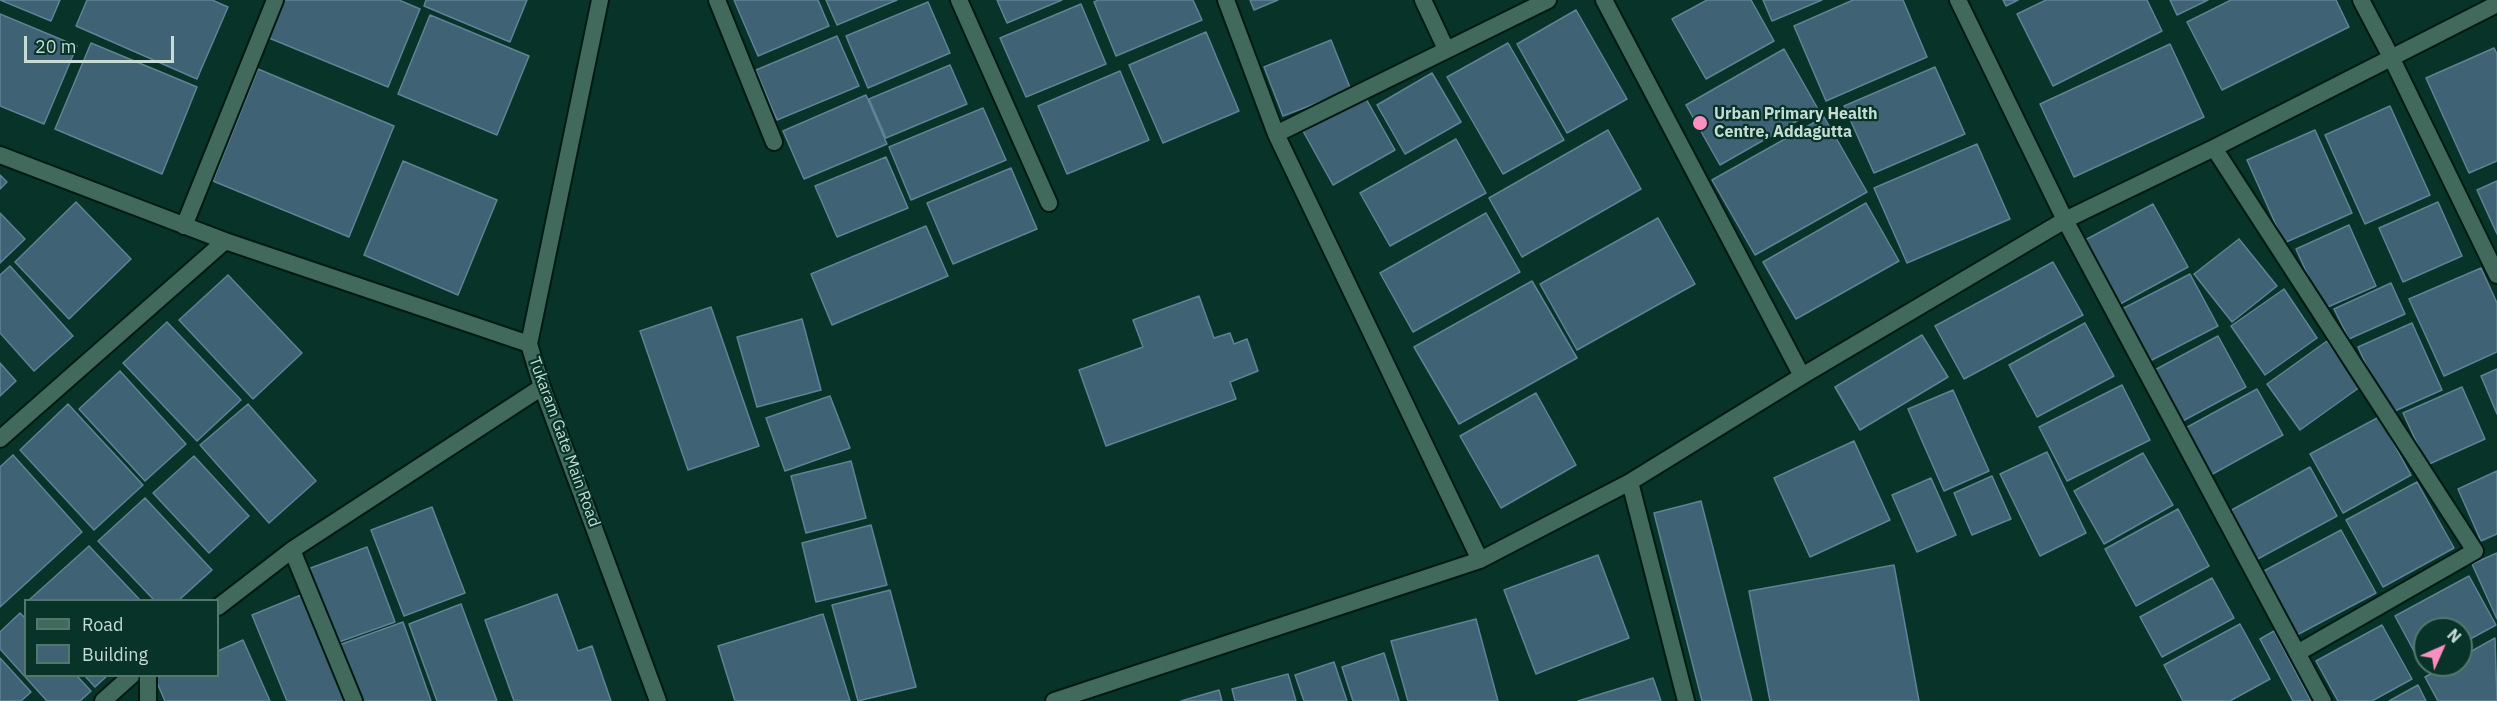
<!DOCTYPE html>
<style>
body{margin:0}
#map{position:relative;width:2497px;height:701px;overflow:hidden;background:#083328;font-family:"IBM Plex Sans",sans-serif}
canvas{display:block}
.legend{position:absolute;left:24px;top:599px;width:195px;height:78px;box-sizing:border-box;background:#083328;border:2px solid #54776d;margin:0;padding:8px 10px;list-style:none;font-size:18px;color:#c7dcd5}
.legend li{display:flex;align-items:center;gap:12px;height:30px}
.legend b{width:30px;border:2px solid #54776d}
.north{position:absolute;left:2413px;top:617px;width:60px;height:60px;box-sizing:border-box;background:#083328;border:2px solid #54776d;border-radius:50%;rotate:45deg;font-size:16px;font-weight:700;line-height:24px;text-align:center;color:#c7dcd5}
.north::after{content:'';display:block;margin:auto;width:21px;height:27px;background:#fc8fc1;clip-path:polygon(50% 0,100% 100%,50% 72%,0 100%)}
.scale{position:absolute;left:24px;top:36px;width:150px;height:27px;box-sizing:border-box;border:3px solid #c7dcd5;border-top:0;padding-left:8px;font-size:18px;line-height:21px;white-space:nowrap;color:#c7dcd5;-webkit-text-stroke:4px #083328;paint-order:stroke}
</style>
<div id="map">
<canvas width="2497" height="701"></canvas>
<ul class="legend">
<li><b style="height:8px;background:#416a5d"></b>Road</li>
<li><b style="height:16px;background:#3f6275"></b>Building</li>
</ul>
<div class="north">N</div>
<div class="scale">20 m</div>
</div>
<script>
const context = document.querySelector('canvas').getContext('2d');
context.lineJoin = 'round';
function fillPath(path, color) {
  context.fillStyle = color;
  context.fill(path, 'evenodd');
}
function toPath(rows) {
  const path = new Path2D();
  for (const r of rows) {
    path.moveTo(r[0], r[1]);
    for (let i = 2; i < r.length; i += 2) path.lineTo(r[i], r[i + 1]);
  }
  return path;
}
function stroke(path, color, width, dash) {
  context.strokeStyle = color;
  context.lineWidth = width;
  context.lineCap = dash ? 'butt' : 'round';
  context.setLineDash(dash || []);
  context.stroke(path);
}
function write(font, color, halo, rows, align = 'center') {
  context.font = font + ' "IBM Plex Sans",sans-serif';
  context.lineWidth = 4.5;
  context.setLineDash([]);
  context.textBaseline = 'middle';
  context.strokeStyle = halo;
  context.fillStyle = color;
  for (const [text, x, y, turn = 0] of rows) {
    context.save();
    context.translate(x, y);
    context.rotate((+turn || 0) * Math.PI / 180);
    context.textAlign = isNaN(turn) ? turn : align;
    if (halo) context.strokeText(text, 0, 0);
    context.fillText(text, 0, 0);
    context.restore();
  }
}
const building = toPath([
 [0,0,60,0,51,21,0,0],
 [87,0,212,0,228,7,197,79,76,26,87,0],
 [284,0,399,0,420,9,388,87,269,38,284,0],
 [426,0,527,0,510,42,424,6,426,0],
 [734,0,818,0,829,26,758,56,734,0],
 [826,0,897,0,837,25,826,0],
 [997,0,1062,0,1007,23,997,0],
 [1098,0,1193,0,1202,20,1116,56,1094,2,1098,0],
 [1250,0,1278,0,1254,10,1250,0],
 [1707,0,1751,0,1774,41,1706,79,1672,19,1707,0],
 [1763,0,1822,0,1772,21,1763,0],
 [1853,0,1903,0,1927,57,1826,101,1794,26,1853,0],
 [2003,0,2018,0,2006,6,2003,0],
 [2046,0,2147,0,2162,31,2053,86,2017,14,2046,0],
 [2170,0,2208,0,2177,15,2170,0],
 [2231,0,2336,0,2349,27,2222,90,2187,22,2231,0],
 [928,2,950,53,868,88,846,36,928,2],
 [1081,4,1106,64,1026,97,1000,38,1081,4],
 [1576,10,1627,99,1567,133,1517,44,1576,10],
 [0,14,77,46,44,124,0,106,0,14],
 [430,15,529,56,497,135,398,94,430,15],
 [1206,32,1239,111,1163,143,1129,65,1206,32],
 [837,36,859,86,777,120,756,70,837,36],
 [1331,40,1351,90,1283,116,1264,67,1331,40],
 [91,43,197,87,162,174,55,129,91,43],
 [1508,43,1564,140,1503,174,1447,77,1508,43],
 [2170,44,2204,117,2074,177,2040,104,2170,44],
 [2494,48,2497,54,2497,161,2469,173,2426,78,2494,48],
 [1784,49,1818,109,1720,165,1686,105,1784,49],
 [950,65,967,104,886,138,869,99,950,65],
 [1935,67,1965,134,1874,173,1844,106,1935,67],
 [258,69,394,126,349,237,213,181,258,69],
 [1120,71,1149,140,1067,174,1038,106,1120,71],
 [1432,73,1461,122,1405,154,1377,105,1432,73],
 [866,95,887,144,804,179,783,131,866,95],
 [1365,97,1395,150,1333,185,1303,131,1365,97],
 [2390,106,2430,195,2365,224,2325,135,2390,106],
 [983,108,1006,160,911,200,889,147,983,108],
 [1824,117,1867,192,1755,255,1712,180,1824,117],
 [1608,130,1641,189,1522,257,1489,198,1608,130],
 [2315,130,2352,213,2284,243,2247,160,2315,130],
 [1456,139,1486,193,1390,246,1360,193,1456,139],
 [1977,144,2010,219,1907,263,1874,188,1977,144],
 [886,157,908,208,837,237,815,186,886,157],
 [403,161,497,200,458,295,364,255,403,161],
 [1011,168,1037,229,953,264,927,203,1011,168],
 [0,175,7,182,0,189,0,175],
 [2497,181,2497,234,2477,190,2497,181],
 [76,202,131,259,69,319,15,262,76,202],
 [2438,202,2462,256,2403,282,2379,228,2438,202],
 [1866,203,1899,261,1796,319,1763,262,1866,203],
 [2153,204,2188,267,2120,304,2085,240,2153,204],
 [0,213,25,239,0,263,0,213],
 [1486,213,1520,272,1413,332,1380,273,1486,213],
 [1658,218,1695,284,1577,350,1540,284,1658,218],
 [2349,225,2376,286,2323,309,2296,249,2349,225],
 [926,226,948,276,832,325,811,274,926,226],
 [2239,239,2277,286,2232,322,2194,274,2239,239],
 [2053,262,2083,315,1964,379,1935,326,2053,262],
 [10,266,73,336,34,371,0,333,0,275,10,266],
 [2481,268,2497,303,2497,352,2444,376,2409,299,2481,268],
 [2190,274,2218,326,2150,361,2122,309,2190,274],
 [228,275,302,353,253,399,179,320,228,275],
 [1532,281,1577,358,1459,424,1414,347,1532,281],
 [2391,283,2405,314,2349,339,2334,309,2391,283],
 [2284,289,2317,338,2265,375,2231,326,2284,289],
 [1199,296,1214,338,1230,333,1234,344,1247,339,1258,371,1230,382,1236,399,1106,446,1079,370,1143,347,1133,320,1199,296],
 [711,307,759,446,688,470,640,331,711,307],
 [802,319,821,390,757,407,737,337,802,319],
 [167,322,241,400,197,441,123,363,167,322],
 [2085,323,2114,376,2037,417,2009,365,2085,323],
 [2412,323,2442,390,2388,414,2358,347,2412,323],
 [1922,335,1948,377,1860,430,1835,387,1922,335],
 [2218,336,2246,387,2179,423,2151,372,2218,336],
 [2327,341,2360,387,2300,430,2267,384,2327,341],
 [0,363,16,381,0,396,0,363],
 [2497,369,2497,414,2481,376,2497,369],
 [120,371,186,444,145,481,79,409,120,371],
 [2122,385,2150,440,2067,481,2039,427,2122,385],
 [2462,387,2485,439,2427,465,2403,413,2462,387],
 [2257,389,2283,435,2209,476,2182,430,2257,389],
 [1953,390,1989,471,1944,491,1908,409,1953,390],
 [1536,393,1576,465,1501,508,1460,436,1536,393],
 [830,396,850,448,785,471,766,418,830,396],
 [68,404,143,485,94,530,20,450,68,404],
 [248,404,316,481,269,523,200,445,248,404],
 [2379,417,2411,475,2343,513,2310,454,2379,417],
 [1854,441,1890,520,1810,557,1774,478,1854,441],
 [2047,452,2086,533,2040,556,2000,474,2047,452],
 [2143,453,2173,505,2104,544,2074,491,2143,453],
 [13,455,82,532,0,607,0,467,13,455],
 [194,456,249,516,209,553,153,493,194,456],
 [851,461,866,518,806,533,791,476,851,461],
 [2310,467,2337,516,2254,561,2228,512,2310,467],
 [2497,471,2497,534,2481,541,2458,489,2497,471],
 [1992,476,2011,519,1972,535,1954,493,1992,476],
 [1931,478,1956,535,1917,552,1892,495,1931,478],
 [2417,482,2454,548,2383,587,2346,520,2417,482],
 [145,498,212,570,179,600,154,600,98,541,145,498],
 [1701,501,1752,701,1702,701,1654,513,1701,501],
 [432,507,465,593,404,616,371,530,432,507],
 [2178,509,2209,566,2136,606,2105,549,2178,509],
 [871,525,887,585,816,602,802,543,871,525],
 [2341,530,2376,593,2295,636,2260,573,2341,530],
 [89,546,140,600,29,600,89,546],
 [367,547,395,622,336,643,308,569,367,547],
 [2497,553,2497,619,2472,564,2497,553],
 [1598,555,1629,638,1536,674,1504,590,1598,555],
 [1894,565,1919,701,1770,701,1749,591,1894,565],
 [2469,576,2496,625,2461,644,2461,629,2425,629,2425,664,2422,666,2395,616,2469,576],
 [2212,578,2234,618,2162,657,2140,617,2212,578],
 [890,590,916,687,858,701,832,605,890,590],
 [557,594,578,651,592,646,611,701,514,701,485,620,557,594],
 [301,595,345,701,287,701,252,615,301,595],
 [461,604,497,701,437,701,409,624,461,604],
 [20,613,26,619,26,676,77,676,91,691,80,701,47,701,0,649,0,632,20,613],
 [823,614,850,701,735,701,718,646,823,614],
 [1476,619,1498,701,1408,701,1391,641,1476,619],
 [403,622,431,701,358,701,339,645,403,622],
 [2240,624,2270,679,2230,701,2183,701,2164,665,2240,624],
 [2382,625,2412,679,2372,701,2338,701,2316,661,2382,625],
 [2274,631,2311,701,2293,701,2260,639,2274,631],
 [2495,638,2497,701,2438,701,2425,677,2447,665,2461,665,2461,657,2495,638],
 [243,640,270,701,165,701,155,678,161,676,218,676,218,651,243,640],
 [1384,653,1399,701,1353,701,1342,667,1384,653],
 [0,658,31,692,21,701,0,701,0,658],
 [1334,662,1347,701,1304,701,1295,675,1334,662],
 [1288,674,1296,701,1235,701,1232,689,1288,674],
 [85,676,107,676,95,687,85,676],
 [1653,678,1661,701,1578,701,1653,678],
 [2418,685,2426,701,2389,701,2418,685],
 [1219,690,1222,701,1181,701,1219,690]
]);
fillPath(building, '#3f6275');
stroke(building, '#5f8396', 1.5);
const minor = toPath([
 [717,0,774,142],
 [959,0,1049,203],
 [1226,0,1276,134,1480,560],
 [1423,0,1446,49],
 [1604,0,1802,376],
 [1958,0,2065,220,2323,701],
 [2361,0,2391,57,2497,275],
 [1276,134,1548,0],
 [2214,148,2475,551,2299,652],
 [0,155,225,241,529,344],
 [184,226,275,0],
 [0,439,225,241],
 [1630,482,1686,701],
 [292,550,354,701],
 [218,607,292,550,542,387],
 [148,676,148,701],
 [103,701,131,676],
 [1054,701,1480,560,1630,482,1802,376,2065,220,2214,148,2497,4]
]);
const tertiary = toPath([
 [600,0,529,344,542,387,658,701]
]);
stroke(minor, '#001a12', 20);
stroke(tertiary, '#001a12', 20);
stroke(minor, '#416a5d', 16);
stroke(tertiary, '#416a5d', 16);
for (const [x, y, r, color] of [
 [1700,123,8,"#fc8fc1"]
]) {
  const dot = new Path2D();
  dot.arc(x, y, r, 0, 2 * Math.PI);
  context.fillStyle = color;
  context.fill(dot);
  stroke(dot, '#083328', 2);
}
write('bold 16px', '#c7dcd5', '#083328', [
 ["Urban Primary Health",1714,114],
 ["Centre, Addagutta",1714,132]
], 'left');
write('16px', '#c7dcd5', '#083328', [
 ["Tukaram Gate Main Road",564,442,70]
]);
</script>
